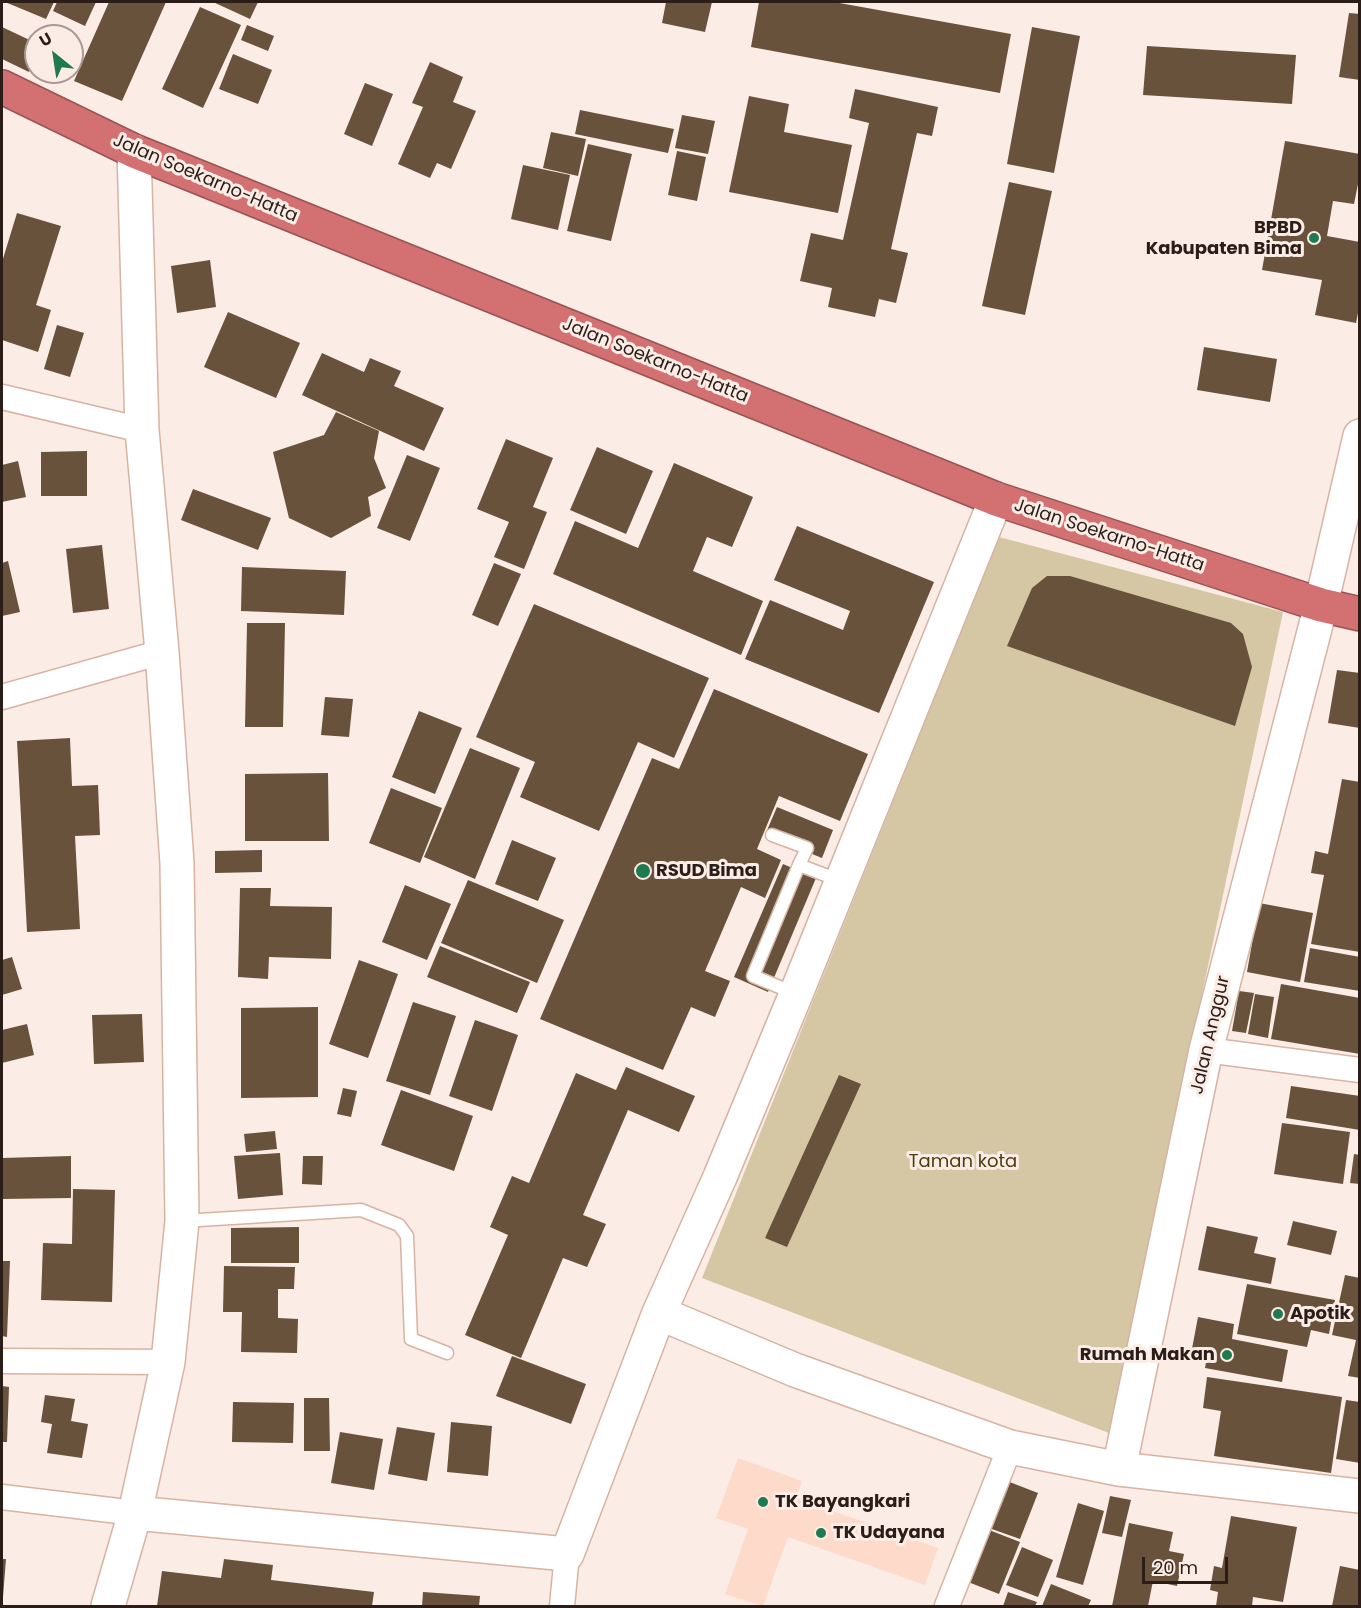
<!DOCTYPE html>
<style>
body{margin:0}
#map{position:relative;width:1361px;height:1608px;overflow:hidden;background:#fbece6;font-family:Poppins,sans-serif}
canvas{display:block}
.frame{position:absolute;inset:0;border:3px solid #2b1d18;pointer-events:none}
.north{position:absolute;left:24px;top:24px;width:60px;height:60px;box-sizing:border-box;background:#fbece6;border:2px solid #a89994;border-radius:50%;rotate:330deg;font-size:16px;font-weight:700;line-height:24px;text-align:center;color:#2b1d18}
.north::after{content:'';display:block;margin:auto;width:21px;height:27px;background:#1f7a4f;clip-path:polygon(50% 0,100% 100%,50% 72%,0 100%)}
.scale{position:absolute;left:1142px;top:1557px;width:86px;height:27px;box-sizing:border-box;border:3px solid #2b1d18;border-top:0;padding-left:8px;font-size:18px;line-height:21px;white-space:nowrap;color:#2b1d18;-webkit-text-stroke:4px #fbece6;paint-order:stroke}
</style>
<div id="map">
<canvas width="1361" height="1608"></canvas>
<div class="frame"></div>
<div class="north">U</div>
<div class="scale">20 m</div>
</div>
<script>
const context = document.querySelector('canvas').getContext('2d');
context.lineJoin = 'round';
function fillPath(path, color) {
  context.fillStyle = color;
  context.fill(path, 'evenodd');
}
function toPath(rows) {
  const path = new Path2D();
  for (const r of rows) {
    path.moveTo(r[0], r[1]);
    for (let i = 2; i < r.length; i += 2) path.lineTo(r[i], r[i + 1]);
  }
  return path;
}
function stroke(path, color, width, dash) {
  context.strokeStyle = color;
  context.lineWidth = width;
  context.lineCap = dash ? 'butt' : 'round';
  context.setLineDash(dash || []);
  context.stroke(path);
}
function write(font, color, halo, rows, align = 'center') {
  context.font = font + ' Poppins,sans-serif';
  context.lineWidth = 6;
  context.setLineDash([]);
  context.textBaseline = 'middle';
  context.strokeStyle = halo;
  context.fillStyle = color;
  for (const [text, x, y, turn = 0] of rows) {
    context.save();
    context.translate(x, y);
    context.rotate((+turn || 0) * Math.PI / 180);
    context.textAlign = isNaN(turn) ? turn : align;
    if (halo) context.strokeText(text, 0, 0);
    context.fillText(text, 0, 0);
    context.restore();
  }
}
fillPath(toPath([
 [738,1458,802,1481,796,1498,938,1548,925,1585,788,1537,763,1606,725,1594,748,1529,716,1518]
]), '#fedacb');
fillPath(toPath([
 [999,537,1283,612,1109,1433,702,1278]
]), '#d5c7a3');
fillPath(toPath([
 [5,2,54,2,46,19],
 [57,2,96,2,85,26,53,11],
 [109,2,166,2,122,101,74,81],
 [213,2,258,2,250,19],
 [666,2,712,2,705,32,662,23],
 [759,2,834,2,1011,34,1000,93,751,47],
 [200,7,241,25,203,108,162,89],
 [1349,13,1360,14,1360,80,1339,77],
 [247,25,274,36,268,51,241,40],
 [2,27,36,43,36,58,29,72,2,59],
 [1032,27,1080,36,1054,173,1007,164],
 [1147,46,1296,55,1292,104,1143,95],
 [233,54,272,70,258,104,219,89],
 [430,62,463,77,453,102,476,111,451,169,437,163,430,178,398,164,423,107,412,103],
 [365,83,393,94,372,146,344,134],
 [855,89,938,107,932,136,917,133,891,249,908,253,896,303,879,299,875,317,828,307,832,288,800,281,811,233,843,240,869,123,849,118],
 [749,96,789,104,784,132,852,145,838,213,729,192],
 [580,110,674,129,668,153,575,134],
 [682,115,715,121,708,154,675,148],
 [551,132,586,139,578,176,543,168],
 [1285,141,1360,154,1360,174,1354,204,1333,201,1327,236,1360,242,1360,303,1356,323,1315,315,1322,280,1262,270],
 [588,144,632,154,611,241,567,231],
 [677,151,706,157,697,201,668,195],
 [523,165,570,175,558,230,511,219],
 [1009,182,1052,191,1025,315,982,306],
 [17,213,61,226,36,305,51,310,38,352,2,340,2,262],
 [210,260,216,307,177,313,171,266],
 [228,312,300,343,276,398,204,367],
 [57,325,84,333,70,377,44,369],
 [1204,347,1277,359,1270,402,1197,390],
 [322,353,364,372,370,358,401,371,394,386,444,408,424,451,302,395],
 [336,412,379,431,374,458,386,488,368,497,371,516,331,538,289,518,273,452,324,435],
 [506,439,553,458,533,507,547,512,524,569,494,557,509,522,477,509],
 [597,447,653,471,626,534,570,510],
 [87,451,87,496,41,496,41,452],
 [407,455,440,468,410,541,377,528],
 [18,461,26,497,2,502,2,465],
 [674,463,753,497,732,547,707,537,693,571,763,601,741,655,553,574,575,521,638,548],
 [193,489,271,518,258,550,181,520],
 [797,526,934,582,879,713,745,659,770,600,843,630,850,611,774,580],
 [102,545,109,609,73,613,66,549],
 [8,561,20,612,2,616,2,563],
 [494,563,521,574,498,626,472,615],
 [242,567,346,571,344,615,241,611],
 [1047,576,1070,576,1231,623,1243,634,1252,667,1235,726,1007,646,1032,588],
 [534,604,709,678,674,758,638,742,599,831,520,797,535,762,476,737],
 [247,623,285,623,283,727,245,727],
 [1337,670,1360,673,1360,728,1328,723],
 [714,689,868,754,840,821,779,796,757,849,781,860,765,898,741,887,705,971,730,981,715,1017,691,1007,663,1070,540,1019,652,758,679,769],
 [325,697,353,699,349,737,321,735],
 [419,711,462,728,435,794,392,777],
 [70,738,72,786,98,785,100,835,75,836,80,929,27,932,17,741],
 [470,748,520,768,475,879,424,857],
 [328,773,329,841,245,841,245,774],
 [1342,779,1360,782,1360,952,1311,944,1324,875,1311,873,1315,851,1328,854],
 [391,788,442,808,420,863,369,843],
 [777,807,833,830,822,858,765,835],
 [512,840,556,858,538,901,495,884],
 [262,850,262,872,215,873,215,851],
 [783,864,816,878,768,992,734,977],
 [468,880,564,920,537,983,441,943],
 [405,885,451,904,427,960,382,942],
 [240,888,271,888,270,906,332,907,331,959,269,957,268,979,238,977],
 [1259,903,1313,913,1300,982,1247,972],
 [440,946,530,982,517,1013,427,977],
 [1310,948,1360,957,1360,991,1304,982],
 [12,957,22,989,2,995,2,960],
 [359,960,398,974,368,1058,329,1044],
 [1281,984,1360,998,1360,1054,1271,1039],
 [1239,991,1254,993,1246,1033,1232,1031],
 [1255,994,1274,997,1268,1038,1248,1034],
 [413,1002,456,1016,430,1095,386,1081],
 [318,1007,318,1097,241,1098,241,1008],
 [142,1014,144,1062,94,1064,92,1015],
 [475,1020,518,1035,492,1111,449,1096],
 [27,1024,34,1055,2,1063,2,1030],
 [626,1067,695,1096,679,1132,628,1110,583,1215,606,1224,587,1267,563,1258,521,1358,465,1335,508,1235,490,1227,512,1176,529,1183,576,1073,616,1090],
 [839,1075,861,1084,787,1247,765,1238],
 [1291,1086,1360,1096,1360,1130,1286,1118],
 [343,1088,357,1091,351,1117,337,1114],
 [401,1090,473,1116,454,1171,381,1145],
 [1282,1123,1350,1132,1343,1184,1274,1174],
 [275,1131,277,1149,246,1152,244,1134],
 [280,1153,283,1195,238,1199,234,1156],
 [1354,1154,1360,1155,1360,1184,1350,1183],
 [71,1156,71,1198,2,1199,2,1158],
 [303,1156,323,1156,322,1185,302,1184],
 [73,1189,115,1190,112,1302,41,1300,43,1243,72,1244],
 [1293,1221,1337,1231,1331,1255,1287,1245],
 [1207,1226,1258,1237,1254,1253,1276,1258,1271,1284,1198,1270],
 [299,1227,299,1263,231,1263,231,1228],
 [2,1261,10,1261,7,1337,2,1336],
 [224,1266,295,1267,294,1289,278,1289,278,1318,298,1319,297,1353,241,1352,242,1312,223,1312],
 [1345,1275,1360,1278,1360,1378,1348,1376,1356,1340,1332,1335],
 [1247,1284,1335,1300,1329,1334,1311,1330,1307,1347,1237,1334],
 [1198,1317,1234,1324,1232,1339,1288,1350,1282,1382,1205,1368,1207,1357,1191,1354],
 [512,1356,586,1384,571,1424,496,1396],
 [1207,1377,1342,1397,1331,1473,1214,1456,1221,1411,1203,1408],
 [2,1386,9,1387,7,1442,2,1442],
 [45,1395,75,1399,71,1421,88,1424,82,1458,47,1453,52,1424,41,1422],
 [304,1398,329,1398,330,1451,304,1451],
 [1346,1400,1360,1402,1360,1463,1336,1459],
 [233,1402,294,1403,293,1443,232,1442],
 [451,1422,492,1426,488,1476,447,1472],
 [397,1427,435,1433,427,1481,388,1474],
 [340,1432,383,1439,374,1490,331,1483],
 [1007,1481,1038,1493,1020,1539,989,1528],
 [1110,1496,1131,1500,1122,1537,1102,1533],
 [1078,1503,1104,1511,1083,1585,1056,1577],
 [1231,1516,1297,1527,1283,1602,1253,1597,1252,1606,1216,1606,1218,1592,1210,1590,1214,1566,1222,1568],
 [1129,1523,1173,1532,1169,1551,1184,1554,1177,1586,1153,1581,1148,1606,1112,1606],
 [989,1530,1020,1542,999,1594,968,1582],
 [1022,1547,1053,1560,1038,1597,1006,1585],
 [2,1559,6,1559,3,1597,2,1597],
 [224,1559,273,1565,271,1580,374,1592,372,1606,157,1606,162,1571,221,1578],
 [1340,1566,1360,1570,1360,1606,1332,1606],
 [1051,1584,1091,1600,1088,1606,1042,1606],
 [423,1592,480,1596,479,1606,422,1606],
 [1008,1592,1037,1602,1035,1606,1003,1606]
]), '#69523b');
const lane = toPath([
 [772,835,807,848,799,865,841,881],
 [794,993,753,976,799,865],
 [183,1221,361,1210,399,1225,407,1236,411,1339,447,1353]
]);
const street = toPath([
 [2,397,142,430],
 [2,697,162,652],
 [1206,1050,1360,1070],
 [2,1361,168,1362],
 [2,1497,135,1513],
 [562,1606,567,1554],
 [947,1606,1010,1447]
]);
const secondary = toPath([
 [659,1313,795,1370,1010,1447,1119,1469,1360,1496],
 [1119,1469,1206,1050,1321,605,1360,436],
 [135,1513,567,1554,659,1313,720,1177,796,994,996,499],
 [108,1606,135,1513,168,1362,182,1221,177,863,162,652,142,430,134,151]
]);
const highway = toPath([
 [2,87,134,151,996,499,1321,605,1360,614]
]);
stroke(lane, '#d7b3a4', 15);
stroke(street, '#d7b3a4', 27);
stroke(secondary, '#d7b3a4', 36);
stroke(highway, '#985352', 36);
stroke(lane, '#fff', 12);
stroke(street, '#fff', 24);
stroke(secondary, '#fff', 33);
stroke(highway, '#d37071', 33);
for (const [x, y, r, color] of [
 [1314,238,6,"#1f7a4f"],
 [643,871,8,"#1f7a4f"],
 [1278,1314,6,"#1f7a4f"],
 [1227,1355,6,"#1f7a4f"],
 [763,1502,6,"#1f7a4f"],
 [821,1533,6,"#1f7a4f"]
]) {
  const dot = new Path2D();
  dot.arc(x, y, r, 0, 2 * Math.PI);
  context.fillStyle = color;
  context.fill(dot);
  stroke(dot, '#fbece6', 2);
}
write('18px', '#2b1d18', '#fbece6', [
 ["Jalan Soekarno-Hatta",205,179,23],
 ["Jalan Soekarno-Hatta",655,361,22],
 ["Jalan Soekarno-Hatta",1109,536,18],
 ["Jalan Anggur",1211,1035,-77]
]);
write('bold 18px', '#2b1d18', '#fbece6', [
 ["BPBD",1302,228,"right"],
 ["Kabupaten Bima",1302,249,"right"],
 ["RSUD Bima",656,871],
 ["Apotik",1290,1314],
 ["Rumah Makan",1215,1355,"right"],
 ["TK Bayangkari",775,1502],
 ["TK Udayana",833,1533]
], 'left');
write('18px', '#4c3d10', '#fbece6', [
 ["Taman kota",963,1162]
]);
</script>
